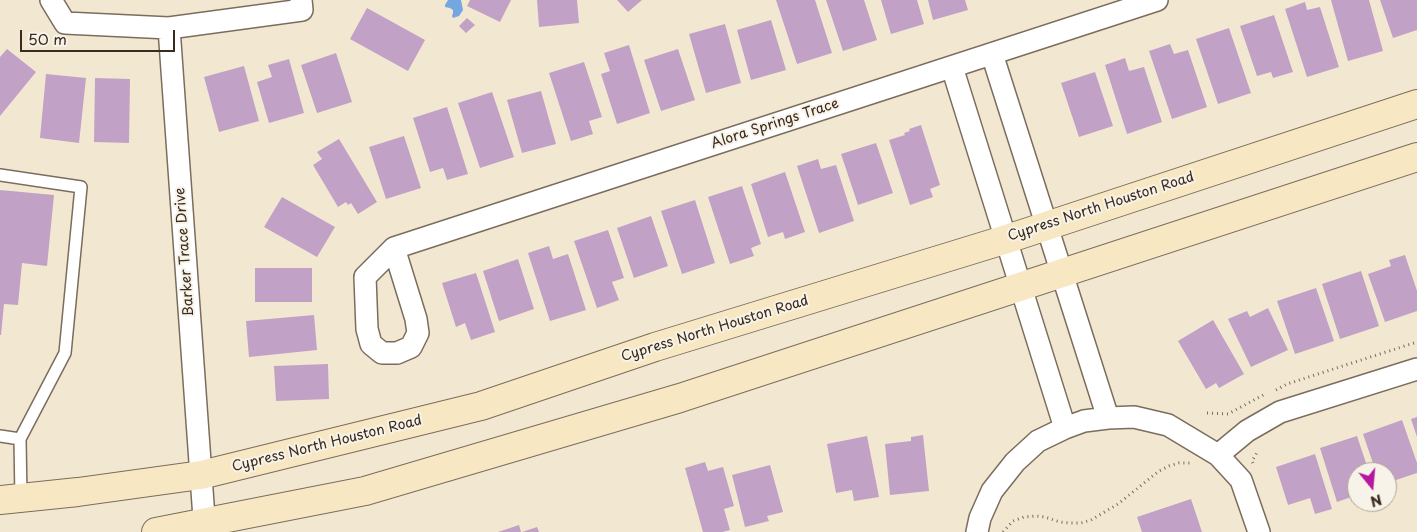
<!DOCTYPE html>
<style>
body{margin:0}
#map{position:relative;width:1417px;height:532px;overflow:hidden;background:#f2e8d2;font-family:"Playpen Sans",sans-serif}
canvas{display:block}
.north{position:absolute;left:1347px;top:462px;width:50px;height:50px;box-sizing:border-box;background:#f7f3e8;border:1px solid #aca397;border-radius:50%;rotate:163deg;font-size:14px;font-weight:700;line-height:20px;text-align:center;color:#3b2a1e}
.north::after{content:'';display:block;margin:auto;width:18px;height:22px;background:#b5179e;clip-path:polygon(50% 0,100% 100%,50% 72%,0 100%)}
.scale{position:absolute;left:20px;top:30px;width:155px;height:22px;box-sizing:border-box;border:2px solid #3b2a1e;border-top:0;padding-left:6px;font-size:15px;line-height:18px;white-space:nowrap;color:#3b2a1e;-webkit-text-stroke:4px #f7f3e8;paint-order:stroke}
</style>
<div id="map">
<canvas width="1417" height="532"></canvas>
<div class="north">N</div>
<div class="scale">50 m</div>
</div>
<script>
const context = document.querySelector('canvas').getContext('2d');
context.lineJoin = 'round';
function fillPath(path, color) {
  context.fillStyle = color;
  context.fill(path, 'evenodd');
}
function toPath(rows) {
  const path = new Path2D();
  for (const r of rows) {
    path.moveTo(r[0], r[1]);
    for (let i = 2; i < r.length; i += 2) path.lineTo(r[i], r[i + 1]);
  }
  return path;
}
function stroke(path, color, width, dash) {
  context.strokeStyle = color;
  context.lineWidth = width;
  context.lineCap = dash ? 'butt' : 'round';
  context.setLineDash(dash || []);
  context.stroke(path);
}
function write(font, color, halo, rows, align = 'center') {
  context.font = font + ' "Playpen Sans",sans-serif';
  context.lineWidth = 4;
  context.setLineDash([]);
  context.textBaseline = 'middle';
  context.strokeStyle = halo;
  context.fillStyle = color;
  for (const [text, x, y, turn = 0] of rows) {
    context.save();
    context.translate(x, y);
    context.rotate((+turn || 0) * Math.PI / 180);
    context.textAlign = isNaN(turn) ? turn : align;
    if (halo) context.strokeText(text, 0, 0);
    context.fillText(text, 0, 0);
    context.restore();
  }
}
fillPath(toPath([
 [448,0,461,0,463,10,459,16,453,18,452,16,453,13,453,10,450,8,445,7,445,5]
]), '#74a7e0');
fillPath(toPath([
 [470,0,511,0,500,22,467,6],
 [537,0,577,0,579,23,539,27],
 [617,0,642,0,628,12],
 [776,0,815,0,832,53,797,64],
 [826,0,864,0,877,40,843,51],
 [881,0,917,0,924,24,891,34],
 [928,0,965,0,968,10,933,20],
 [1331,0,1369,0,1383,51,1348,61],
 [1380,0,1417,0,1417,30,1393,38],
 [1305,2,1307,10,1320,7,1339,67,1307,77,1285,9],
 [367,8,425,40,408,71,350,39],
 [1274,15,1293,72,1273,78,1271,72,1257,76,1240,26],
 [467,18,475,25,466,33,459,26],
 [771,20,786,70,751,80,737,30],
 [725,24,741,83,706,93,689,34],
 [1229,28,1251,93,1218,104,1196,39],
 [1170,44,1174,54,1188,50,1207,107,1172,119,1149,51],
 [629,45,650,113,617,124,601,74,610,71,604,53],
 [7,49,36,72,0,116,0,57],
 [678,49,695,100,661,111,644,60],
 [336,53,352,102,317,113,301,65],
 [1125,58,1129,71,1144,67,1162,122,1127,134,1105,65],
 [289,59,304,113,269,123,257,82,272,77,268,65],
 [584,62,602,117,589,121,593,134,571,141,549,73],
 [244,66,259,121,219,132,204,77],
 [1095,72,1113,126,1079,137,1061,83],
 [46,74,86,78,79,143,40,138],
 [95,78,130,79,129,143,94,142],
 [541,91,556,144,522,153,507,100],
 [492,92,514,157,480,168,458,103],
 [447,107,468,174,447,180,443,168,430,172,413,118],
 [921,125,940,185,930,189,933,197,910,205,889,140,905,135,904,133,910,131,909,129],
 [404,136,421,188,386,199,369,147],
 [339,139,377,202,358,214,351,203,348,205,346,202,338,207,313,165,322,159,317,152],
 [876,143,893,193,858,205,841,154],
 [818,159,821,169,836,165,854,221,819,233,797,166],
 [785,172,805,232,785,239,783,232,768,237,751,184],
 [742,186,761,244,751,248,754,256,730,264,708,197],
 [0,190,54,195,47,266,22,263,18,305,4,304,1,335,0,335],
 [282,197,335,227,317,257,264,227],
 [695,200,715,263,682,274,661,211],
 [651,216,668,266,634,278,617,228],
 [608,230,624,278,612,282,619,300,597,308,574,241],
 [549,246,553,259,568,254,586,310,550,321,528,253],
 [1405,255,1417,291,1417,311,1385,322,1368,274,1391,266,1389,260],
 [518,259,534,309,499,321,483,271],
 [255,268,312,268,312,302,255,302],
 [1361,271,1379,326,1340,339,1322,284],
 [476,273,495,332,471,340,465,323,456,327,442,283],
 [1316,288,1334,341,1295,354,1277,301],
 [1268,308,1288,350,1251,367,1228,319,1247,311,1250,317],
 [314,315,317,350,249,357,246,321],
 [1213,320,1244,374,1219,388,1216,383,1206,389,1178,341],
 [328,364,329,399,276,401,274,366],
 [1417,417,1417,437,1411,419],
 [1402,420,1417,463,1417,473,1387,483,1387,472,1376,472,1363,434],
 [923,435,929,491,890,495,885,444,911,441,911,437],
 [867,436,879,497,854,501,852,490,836,493,827,444],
 [1357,436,1369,472,1357,472,1357,495,1337,502,1320,448],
 [1315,454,1332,509,1315,514,1310,498,1288,505,1276,467],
 [705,462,708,471,723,467,734,506,724,509,730,530,722,532,703,532,685,468],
 [770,465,783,512,767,516,769,521,745,527,732,475],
 [1191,499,1202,532,1142,532,1137,517],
 [519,525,521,532,498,532],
 [537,527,539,532,522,532]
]), '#c1a1c5');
const service = toPath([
 [0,175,81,187,65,353,20,439,21,499],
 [0,436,20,439]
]);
const minor = toPath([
 [51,0,65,23,169,28,302,10,301,0],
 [169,28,205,532],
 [992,54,1108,418],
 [952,67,1065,428],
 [394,248,416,319,418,333,411,347,397,353,382,353,371,344,367,329,365,277,394,248,1157,0],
 [1218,455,1247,431,1280,412,1417,369],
 [977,532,980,518,992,491,1015,462,1038,441,1065,428,1084,421,1108,418,1134,417,1168,425,1218,455,1241,480,1259,532]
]);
const secondary = toPath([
 [0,500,78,492,201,475,481,406,655,347,1007,239,1417,104],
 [156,532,365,491,680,398,1417,157]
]);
stroke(service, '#7b6c5d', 14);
stroke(minor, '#7b6c5d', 24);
stroke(secondary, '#7b6c5d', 30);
stroke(toPath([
 [1276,390,1287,384,1417,342],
 [1207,413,1228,414,1265,394],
 [1253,463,1252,461,1258,451],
 [1003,532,1013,521,1024,517,1035,516,1045,517,1060,522,1070,523,1081,523,1091,520,1118,504,1159,471,1169,466,1179,463,1190,463]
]), '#7b6c5d', 3, [1, 4]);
stroke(service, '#fff', 11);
stroke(minor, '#fff', 21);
stroke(secondary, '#f7e8c3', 28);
write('14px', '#3b2a1e', '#f7f3e8', [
 ["Alora Springs Trace",775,124,-18],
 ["Cypress North Houston Road",1101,207,-18],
 ["Barker Trace Drive",185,252,-94],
 ["Cypress North Houston Road",715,329,-17],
 ["Cypress North Houston Road",327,444,-14]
]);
</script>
